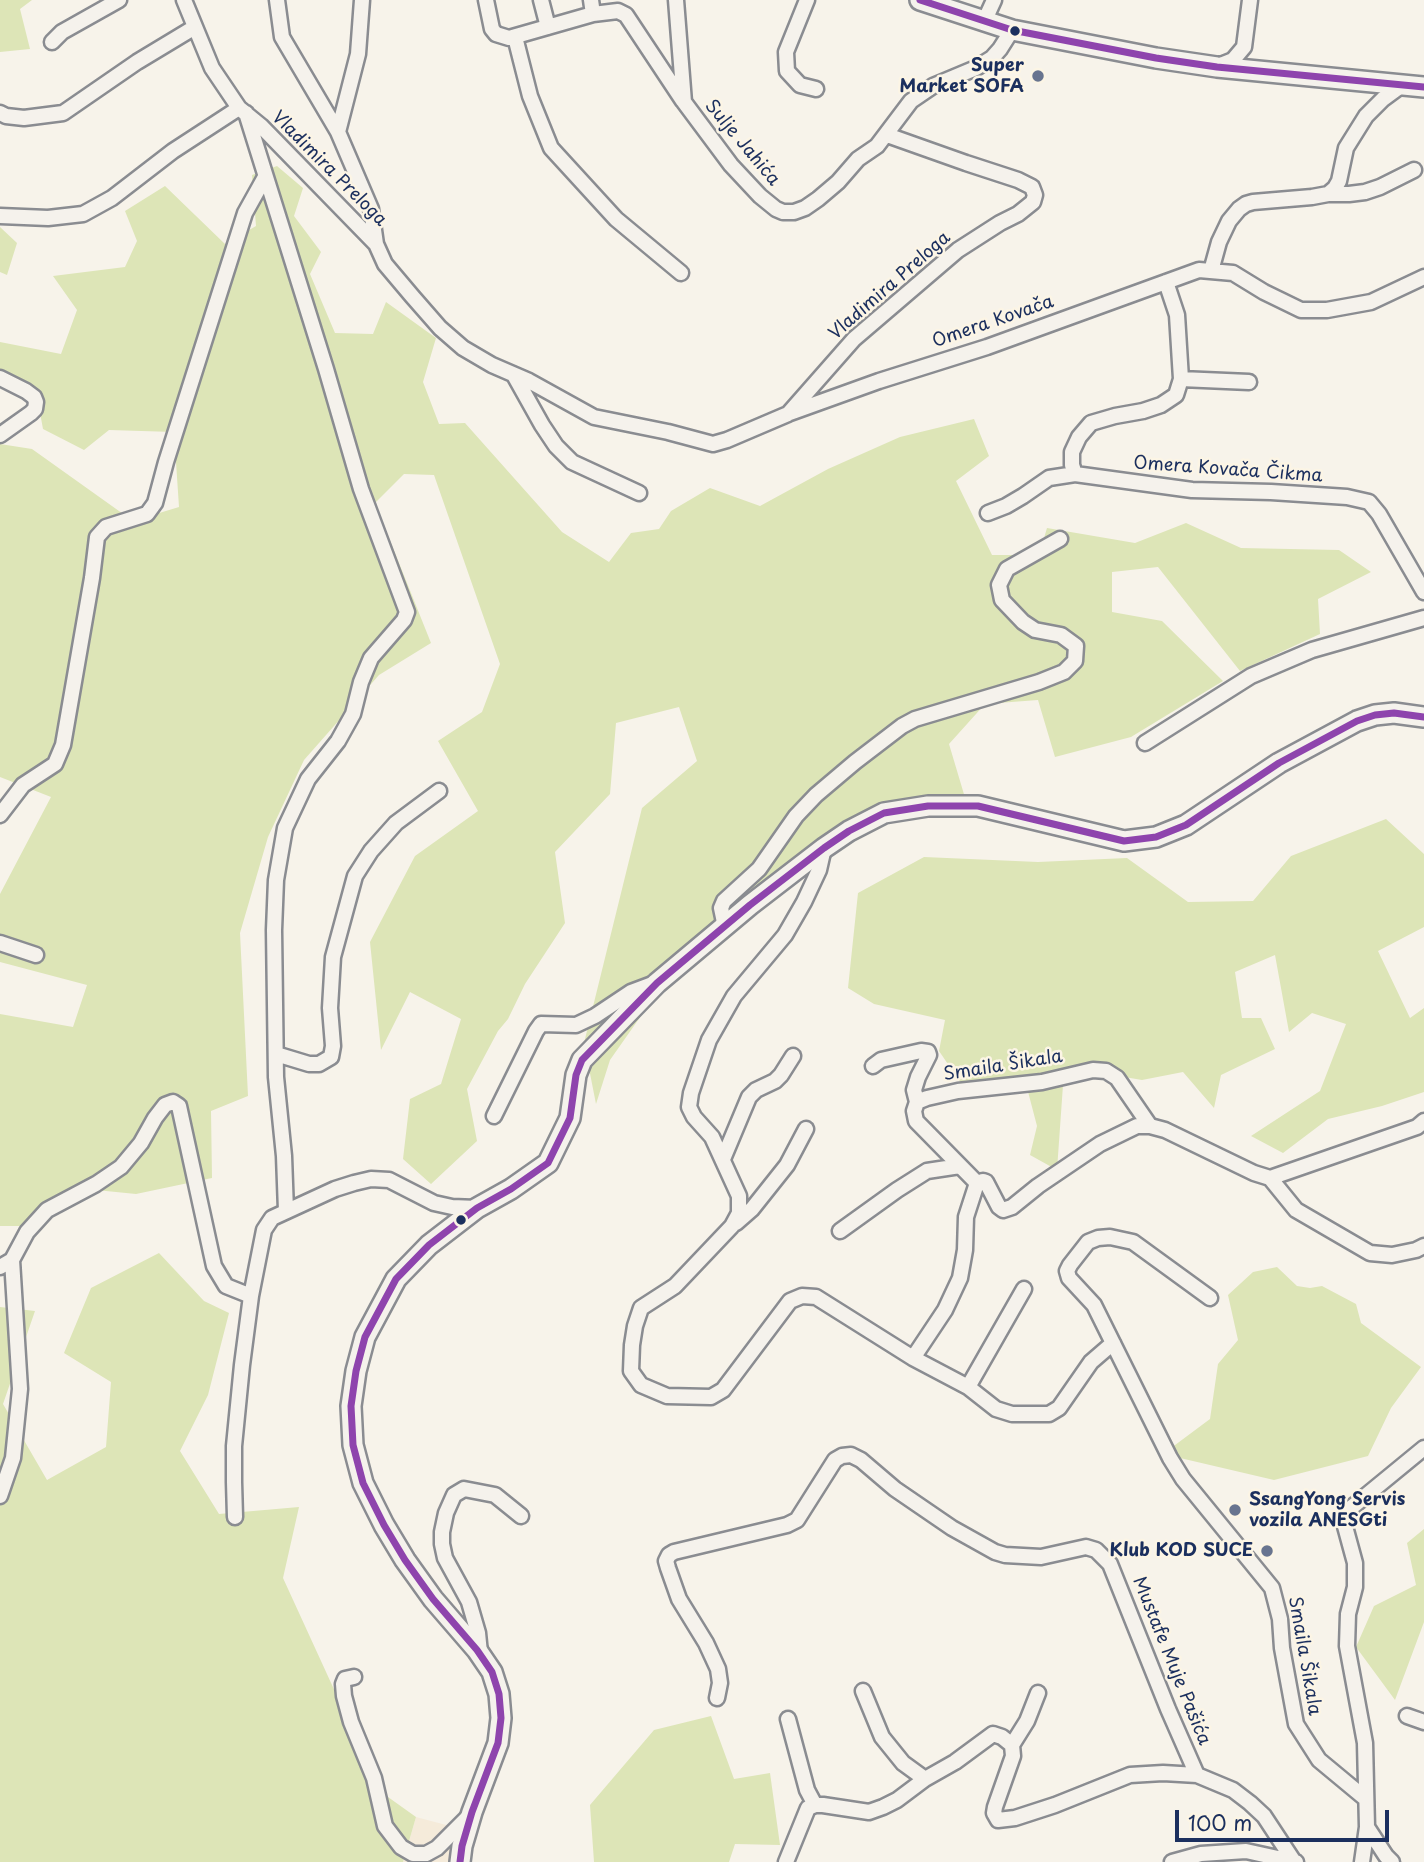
<!DOCTYPE html>
<meta charset="utf-8">
<style>
body{margin:0}
#map{position:relative;width:1424px;height:1862px;overflow:hidden;background:#f7f3ea;font-family:"Playpen Sans",sans-serif}
canvas{display:block}
.scale{position:absolute;left:1175px;top:1810px;width:214px;height:32px;box-sizing:border-box;border:4px solid #1b2f5e;border-top:0;padding-left:9px;font-size:21px;line-height:24px;white-space:nowrap;color:#1b2f5e;-webkit-text-stroke:5px #fcf5e5;paint-order:stroke}
</style>
<div id="map">
<canvas width="1424" height="1862"></canvas>
<div class="scale">100 m</div>
</div>
<script>
const context = document.querySelector('canvas').getContext('2d');
context.lineJoin = 'round';
function fillPath(path, color) {
  context.fillStyle = color;
  context.fill(path, 'evenodd');
}
function toPath(rows) {
  const path = new Path2D();
  for (const r of rows) {
    path.moveTo(r[0], r[1]);
    for (let i = 2; i < r.length; i += 2) path.lineTo(r[i], r[i + 1]);
  }
  return path;
}
function stroke(path, color, width, dash) {
  context.strokeStyle = color;
  context.lineWidth = width;
  context.lineCap = dash ? 'butt' : 'round';
  context.setLineDash(dash || []);
  context.stroke(path);
}
function write(font, color, halo, rows, align = 'center') {
  context.font = font + ' "Playpen Sans",sans-serif';
  context.lineWidth = 5;
  context.setLineDash([]);
  context.textBaseline = 'middle';
  context.strokeStyle = halo;
  context.fillStyle = color;
  for (const [text, x, y, turn = 0] of rows) {
    context.save();
    context.translate(x, y);
    context.rotate((+turn || 0) * Math.PI / 180);
    context.textAlign = isNaN(turn) ? turn : align;
    if (halo) context.strokeText(text, 0, 0);
    context.fillText(text, 0, 0);
    context.restore();
  }
}
fillPath(toPath([
 [416,1817,465,1830,458,1862,403,1862]
]), '#f5ebda');
fillPath(toPath([
 [0,0,32,0,20,9,30,49,0,52],
 [277,166,303,188,294,216,321,252,310,274,335,333,373,334,386,302,436,338,423,382,439,424,465,423,562,532,609,562,631,533,659,529,671,511,710,488,760,506,828,469,900,437,974,419,989,456,956,481,992,555,1039,555,1047,528,1135,543,1186,523,1241,548,1339,550,1371,572,1318,599,1320,634,1240,671,1158,567,1112,572,1112,612,1162,621,1223,681,1131,737,1055,757,1038,700,985,704,949,744,966,801,915,800,695,939,610,1060,596,1104,584,1043,642,808,697,761,679,707,616,723,610,794,555,852,565,923,525,984,508,1019,498,1031,467,1089,477,1141,431,1184,403,1159,410,1099,441,1084,461,1019,410,992,381,1050,370,942,415,856,478,811,438,741,482,712,500,664,434,475,404,474,375,503,431,643,379,675,304,760,268,837,240,933,248,1096,211,1111,212,1178,136,1194,76,1188,21,1226,0,1226,0,1014,73,1027,87,985,0,962,0,894,51,797,0,777,0,444,32,449,133,521,179,507,174,432,109,430,84,450,43,429,36,391,0,370,0,342,61,354,77,310,53,276,125,267,137,241,125,211,165,186,225,244,256,226,252,175],
 [0,227,17,243,7,275,0,272],
 [1386,819,1424,854,1424,927,1378,951,1410,1018,1424,1008,1424,1092,1382,1106,1328,1119,1283,1153,1251,1136,1320,1091,1346,1024,1312,1013,1289,1032,1275,955,1235,972,1242,1018,1261,1018,1275,1049,1221,1075,1214,1108,1183,1072,1142,1080,1095,1072,1063,1085,1057,1170,1030,1155,1037,1126,1026,1084,969,1095,939,1051,945,1020,874,1004,848,988,858,893,924,857,1038,862,1127,858,1188,902,1253,901,1291,856],
 [159,1253,204,1301,229,1313,208,1395,180,1451,219,1514,299,1507,283,1578,381,1792,416,1817,403,1862,0,1862,0,1307,35,1311,3,1404,47,1480,106,1447,111,1382,64,1353,91,1288],
 [1277,1267,1297,1286,1310,1288,1322,1286,1356,1304,1361,1323,1421,1367,1391,1408,1368,1456,1274,1480,1163,1454,1210,1419,1218,1364,1238,1340,1228,1295,1253,1272],
 [1424,1529,1424,1622,1395,1700,1356,1647,1374,1606,1416,1585,1407,1543],
 [711,1716,734,1779,770,1773,780,1845,735,1844,729,1862,594,1862,590,1805,654,1730]
]), '#dde5b7');
const street = toPath([
 [184,0,212,68,239,108,261,126,376,244,385,264,412,296,440,328,463,348,492,365,529,381,594,417,668,432,713,444,727,440,788,414,854,339,958,250,1000,223,1018,214,1033,202,1035,195,1032,187,1018,180,966,163,887,135],
 [277,0,282,37,338,132,371,209,376,244],
 [486,0,492,29,496,34,509,38,593,14,618,11,626,15,683,101],
 [541,0,548,27],
 [591,0,593,14],
 [676,0,684,102,731,165,760,196,776,209,783,212,794,212,805,208,818,199,838,182,858,159,877,146,911,101,933,86,976,68,992,58,1000,49,1012,30],
 [807,0,786,52,787,71,800,85,816,89],
 [984,22,994,0],
 [515,37,530,96,551,148,616,219,681,273],
 [52,42,62,32,119,0],
 [1218,66,1233,60,1244,47,1250,0],
 [0,113,6,116,24,118,63,113,137,62,195,27],
 [246,113,326,369,361,489,407,612,404,620,371,658,361,682,353,714,338,741,308,779,285,828,276,880,274,930,276,1077,284,1156,286,1211],
 [338,132,358,54,362,0],
 [1328,194,1349,194,1365,192,1380,187,1414,170],
 [0,216,48,218,83,214,112,198,173,151,239,108],
 [1211,271,1219,242,1229,221,1239,209,1246,204,1253,202,1312,197,1328,194,1335,188,1339,181,1346,148,1366,116,1383,99,1402,85],
 [1166,282,1177,315,1181,379,1176,395,1161,405,1143,411,1115,416,1091,423,1079,437,1072,452,1072,465,1075,474,1192,490,1271,492,1347,497,1369,502,1379,514,1424,592],
 [514,375,542,425,556,446,572,462,639,493],
 [0,378,26,391,34,397,36,402,35,409,31,413,0,435],
 [1181,379,1249,382],
 [790,413,879,381,987,347,1199,270,1233,273,1264,292,1301,310,1327,310,1371,302,1424,277],
 [988,513,1006,506,1023,496,1049,478,1075,474],
 [1145,743,1251,676,1312,650,1424,618],
 [0,815,23,785,55,764,63,745,92,578,97,537,106,527,147,514,155,503,166,462,245,213,265,177],
 [824,848,819,870,804,902,785,935,734,996,709,1040,691,1093,689,1107,694,1117,712,1137,739,1196,739,1213,732,1226,675,1286,641,1308,635,1326,632,1345,631,1371,641,1385,667,1396,711,1397,723,1390,790,1301,802,1296,816,1297,913,1358,968,1387,996,1409,1012,1414,1049,1414,1059,1408,1091,1362,1113,1343],
 [725,927,721,908,724,901,759,869,796,816,816,795,855,762,902,726,915,719,1039,682,1064,672,1075,661,1076,646,1061,635,1035,630,1023,622,1002,600,999,585,1007,569,1060,539],
 [0,943,36,955],
 [276,1054,309,1064,319,1064,331,1057,333,1046,330,1008,333,957,355,876,371,851,396,823,439,791],
 [873,1066,881,1060,921,1051,928,1052,929,1055,918,1077,914,1090,917,1102],
 [494,1116,536,1031,541,1024,576,1025,595,1016,631,992,655,983],
 [1150,1126,1117,1078,1106,1071,1093,1070,1042,1082,958,1091,927,1098,917,1102,914,1111,916,1121,977,1183,983,1181,986,1182,999,1207,1003,1210,1012,1207,1038,1186,1100,1144,1137,1126,1150,1126,1165,1130,1254,1173,1270,1178,1417,1127,1424,1121],
 [723,1159,749,1097,756,1090,775,1081,781,1075,793,1056],
 [1270,1178,1296,1210,1370,1253,1392,1255,1416,1250,1424,1246],
 [736,1223,752,1209,787,1165,806,1129],
 [840,1231,897,1190,927,1171,960,1166],
 [0,1267,12,1260,27,1232,47,1210,96,1184,121,1167,141,1143,155,1118,165,1105,173,1102,179,1106,214,1266,226,1286,251,1296],
 [1210,1298,1133,1242,1110,1237,1098,1238,1088,1242,1070,1265,1067,1271,1069,1278,1094,1305,1170,1458,1183,1479,1272,1588,1280,1619,1282,1648,1296,1724,1319,1760,1366,1799],
 [913,1358,945,1310,960,1278,965,1250,966,1217,977,1183],
 [968,1387,1024,1289],
 [0,1496,13,1458,20,1389,12,1260],
 [235,1517,234,1482,234,1446,242,1365,251,1296,264,1230,272,1218,335,1189,354,1183,371,1179,389,1180,434,1203,452,1207,477,1208],
 [480,1653,478,1633,469,1602,445,1558,442,1544,442,1532,446,1513,454,1495,464,1489,495,1495,521,1516],
 [354,1677,345,1679,343,1684,344,1696,351,1722,374,1778,385,1826,401,1847,413,1854,426,1854,437,1848,469,1816],
 [863,1691,882,1737,903,1763,925,1779],
 [717,1698,720,1683,718,1669,706,1643,679,1599,668,1568,666,1561,669,1555,674,1552,787,1525,797,1520,835,1460,842,1456,851,1455,861,1460,895,1489,952,1528,995,1552,1005,1555,1041,1557,1086,1547,1096,1550,1110,1564,1168,1709,1197,1775,1233,1790,1250,1803,1264,1816,1293,1860],
 [1407,1716,1424,1722],
 [788,1719,807,1790,815,1805],
 [1012,1745,1027,1721,1038,1693],
 [786,1862,808,1808,815,1805,823,1805,869,1812,883,1807,897,1800,925,1779,955,1762,993,1734,1002,1737,1012,1745,1013,1756,995,1807,994,1813,998,1820,1015,1818,1055,1805,1130,1775,1163,1773,1197,1775],
 [1172,1862,1201,1854,1246,1851,1296,1862],
 [1362,1862,1367,1827],
 [1392,1862,1386,1856,1367,1827,1365,1743,1347,1646,1348,1614,1355,1587,1355,1563,1343,1519,1346,1512,1424,1448]
]);
const secondary = toPath([
 [920,0,1012,30,1156,58,1217,67,1424,87],
 [460,1862,462,1846,472,1812,498,1743,501,1718,499,1694,492,1672,477,1650,433,1599,405,1560,384,1525,363,1483,353,1445,351,1406,356,1371,365,1337,396,1279,429,1245,477,1208,511,1189,548,1163,570,1118,576,1075,582,1060,657,983,750,905,824,848,849,831,884,813,928,806,978,806,1124,841,1156,837,1186,825,1279,763,1357,721,1375,715,1394,713,1424,717]
]);
stroke(street, '#8a8c91', 19);
stroke(secondary, '#8a8c91', 24);
stroke(street, '#f5f2ec', 14);
stroke(secondary, '#f5f2ec', 19);
stroke(toPath([
 [920,0,1012,30,1156,58,1217,67,1424,87],
 [460,1862,462,1846,472,1812,498,1743,501,1718,499,1694,492,1672,477,1650,433,1599,405,1560,384,1525,363,1483,353,1445,351,1406,356,1371,365,1337,396,1279,429,1245,477,1208,511,1189,548,1163,570,1118,576,1075,582,1060,657,983,750,905,824,848,849,831,884,813,928,806,978,806,1124,841,1156,837,1186,825,1279,763,1357,721,1375,715,1394,713,1424,717]
]), '#8e44ad', 7);
for (const [x, y, r, color] of [
 [1015,31,6,"#1b2f5e"],
 [1038,76,7,"#68748f"],
 [461,1220,6,"#1b2f5e"],
 [1235,1510,7,"#68748f"],
 [1267,1551,7,"#68748f"]
]) {
  const dot = new Path2D();
  dot.arc(x, y, r, 0, 2 * Math.PI);
  context.fillStyle = color;
  context.fill(dot);
  stroke(dot, '#fcf5e5', 2.5);
}
write('bold 18px', '#1b2f5e', '#fcf5e5', [
 ["Super",1024,66],
 ["Market SOFA",1024,87],
 ["SsangYong Servis",1249,1500,"left"],
 ["vozila ANESGti",1249,1521,"left"],
 ["Klub KOD SUCE",1253,1551]
], 'right');
write('18px', '#1b2f5e', '#fcf5e5', [
 ["Sulje Jahića",742,143,50],
 ["Vladimira Preloga",329,169,45],
 ["Vladimira Preloga",890,286,-41],
 ["Omera Kovača",993,322,-19],
 ["Omera Kovača Čikma",1228,470,4],
 ["Smaila Šikala",1003,1066,-9],
 ["Smaila Šikala",1304,1656,80],
 ["Mustafe Muje Pašića",1171,1661,68]
]);
</script>
